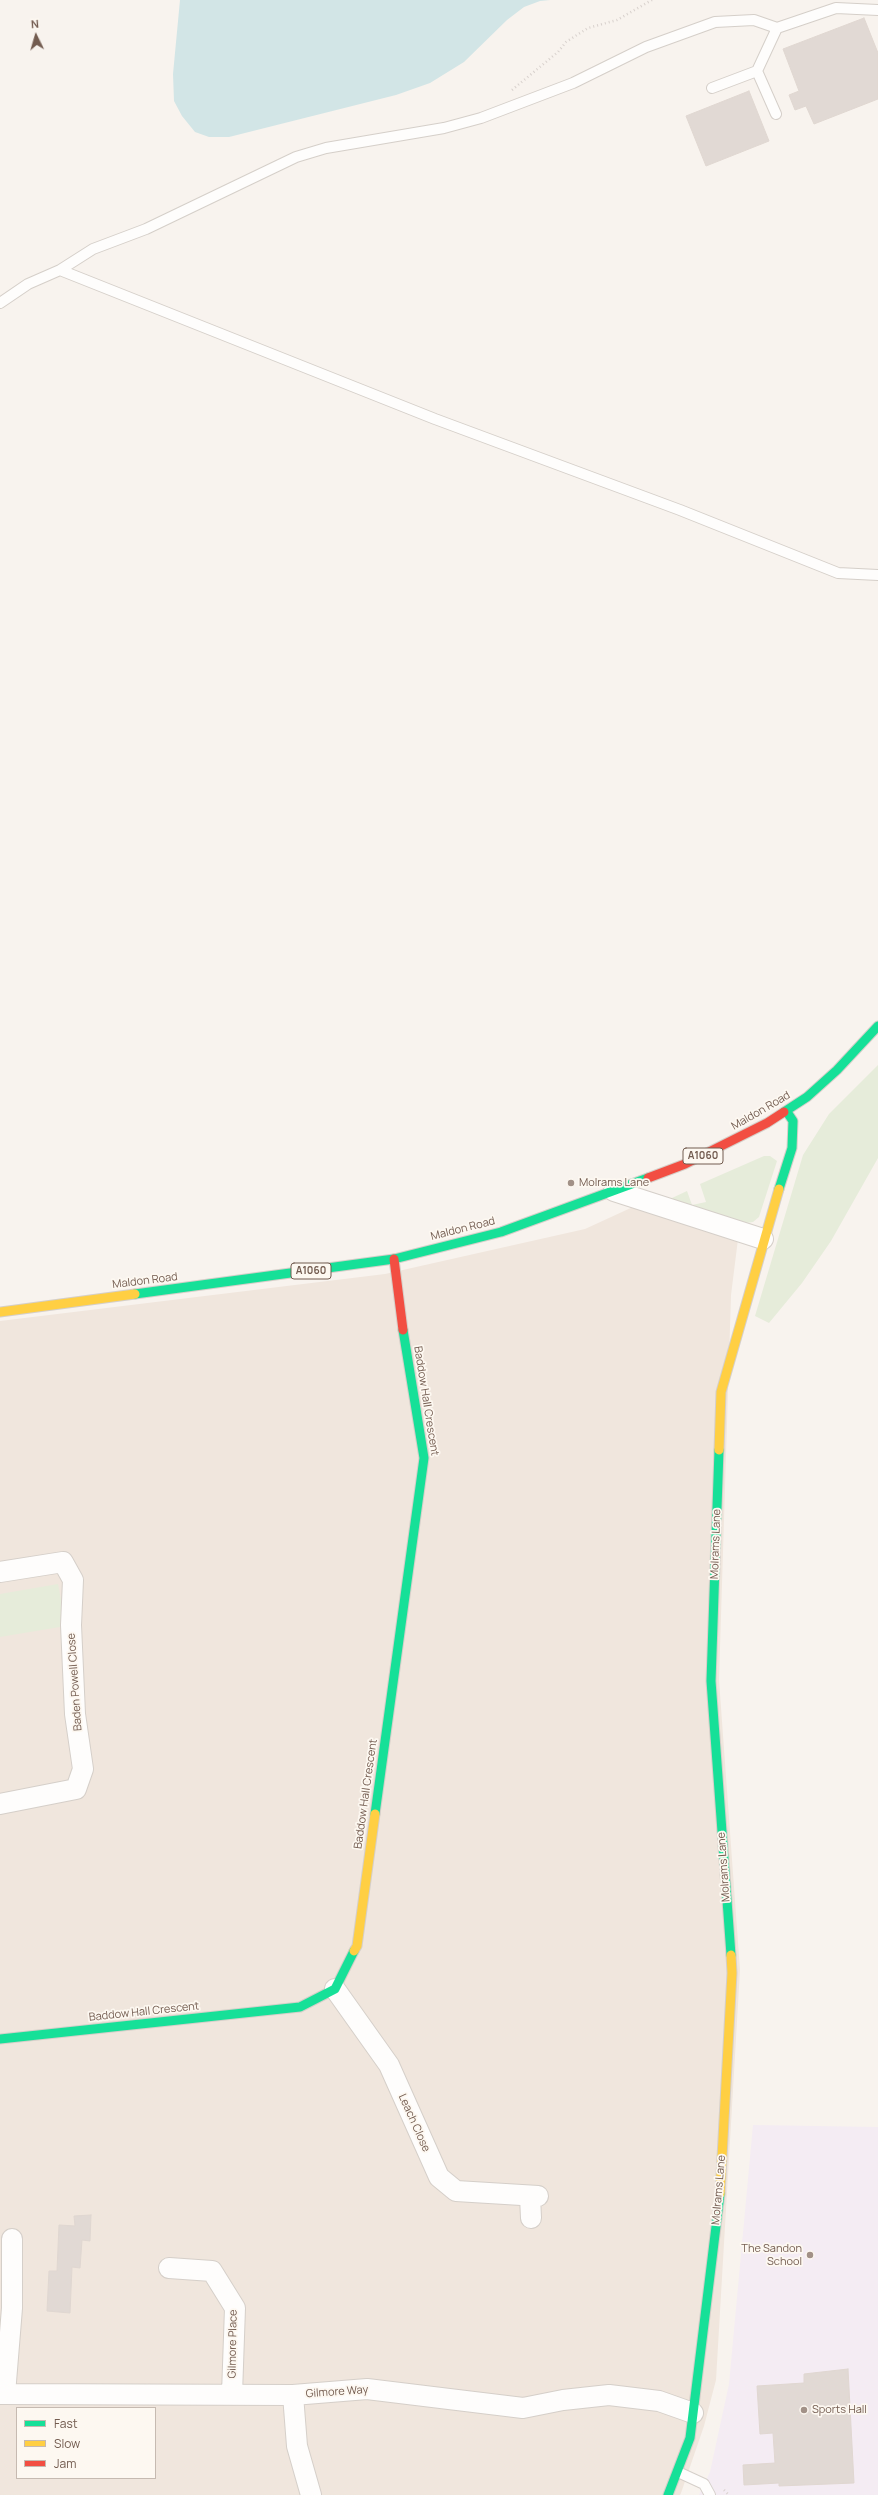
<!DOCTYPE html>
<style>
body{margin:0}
#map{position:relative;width:878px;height:2495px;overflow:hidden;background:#f8f3ee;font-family:Manrope,sans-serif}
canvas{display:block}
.legend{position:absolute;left:16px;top:2407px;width:140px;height:72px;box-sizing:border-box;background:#fdf8f1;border:1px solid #c6bab1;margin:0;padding:5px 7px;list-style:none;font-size:12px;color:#735c50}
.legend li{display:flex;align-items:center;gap:8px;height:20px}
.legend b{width:20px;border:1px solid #c6bab1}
.north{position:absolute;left:16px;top:16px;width:40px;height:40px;-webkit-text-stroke:3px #fdf8f1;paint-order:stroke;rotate:355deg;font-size:11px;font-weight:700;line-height:16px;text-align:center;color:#735c50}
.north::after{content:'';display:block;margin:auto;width:14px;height:18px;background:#735c50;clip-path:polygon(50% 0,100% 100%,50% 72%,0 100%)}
</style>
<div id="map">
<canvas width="878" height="2495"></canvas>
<ul class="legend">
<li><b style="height:5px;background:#16e098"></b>Fast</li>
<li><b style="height:5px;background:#ffcf43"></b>Slow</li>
<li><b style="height:5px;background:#f24e42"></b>Jam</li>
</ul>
<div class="north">N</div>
</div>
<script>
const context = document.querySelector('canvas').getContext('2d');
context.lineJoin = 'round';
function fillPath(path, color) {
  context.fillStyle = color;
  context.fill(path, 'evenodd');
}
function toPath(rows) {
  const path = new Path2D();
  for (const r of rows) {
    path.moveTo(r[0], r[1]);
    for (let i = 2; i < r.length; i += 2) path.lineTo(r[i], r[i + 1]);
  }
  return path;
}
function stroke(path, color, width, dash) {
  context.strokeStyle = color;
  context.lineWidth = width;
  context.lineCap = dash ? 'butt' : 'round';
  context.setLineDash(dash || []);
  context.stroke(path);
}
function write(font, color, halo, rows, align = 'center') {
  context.font = font + ' Manrope,sans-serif';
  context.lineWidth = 3.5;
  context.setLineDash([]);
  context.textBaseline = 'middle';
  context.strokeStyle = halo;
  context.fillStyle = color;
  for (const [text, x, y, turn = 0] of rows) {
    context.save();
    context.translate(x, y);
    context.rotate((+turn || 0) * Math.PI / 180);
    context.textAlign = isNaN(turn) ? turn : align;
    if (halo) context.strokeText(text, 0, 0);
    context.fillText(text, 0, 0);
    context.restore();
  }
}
fillPath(toPath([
 [635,1206,738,1239,731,1295,719,1680,740,1970,716,2380,704,2426,681,2493,680,2495,0,2495,0,1321,385,1274,585,1229],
 [17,2408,155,2408,155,2478,17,2478]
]), '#f0e6dd');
fillPath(toPath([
 [753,2125,878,2127,878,2495,699,2495,710,2472,729,2384]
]), '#f4ecf3');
fillPath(toPath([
 [878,1065,878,1158,831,1241,802,1283,769,1323,755,1316,803,1155,829,1114],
 [764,1156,770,1156,777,1161,759,1217,753,1222,746,1223,674,1201,672,1198,687,1191,692,1205,706,1202,700,1184],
 [58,1584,66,1626,0,1637,0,1594]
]), '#e6ecda');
fillPath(toPath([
 [180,0,550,0,540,1,524,7,507,20,464,62,430,83,396,95,229,137,209,137,195,132,182,116,174,101,173,74]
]), '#d2e5e6');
const building = toPath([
 [864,18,878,53,878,99,814,124,806,106,795,110,789,95,799,91,783,49,864,18],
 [749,91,769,141,706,166,686,116,749,91],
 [91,2215,90,2241,82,2240,80,2268,72,2267,70,2313,47,2311,49,2271,57,2271,59,2225,75,2226,74,2216,91,2215],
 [848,2369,854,2483,779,2486,779,2483,744,2485,743,2465,775,2463,773,2433,760,2434,757,2386,804,2383,804,2374,848,2369]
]);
fillPath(building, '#e1d9d4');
stroke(building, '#e0d7d1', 1);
const lane = toPath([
 [712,88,757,71],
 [776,114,757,71,777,28],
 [60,270,435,419,680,510,838,573,878,575],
 [0,303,28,284,60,270,93,249,146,229,296,157,326,148,444,128,481,118,573,83,646,47,715,22,754,20,777,28,836,8,878,10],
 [678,2472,704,2484,710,2495]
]);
const street = toPath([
 [614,1191,763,1239],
 [0,1572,63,1562,73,1580,71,1625,75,1714,83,1769,76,1789,0,1804],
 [335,1989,389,2065,439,2177,456,2191,538,2196],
 [530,2196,531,2218],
 [169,2268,212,2271,235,2308,232,2394],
 [0,2394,293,2395,367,2389,523,2408,563,2400,609,2395,659,2401,693,2413],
 [5,2394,12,2308,12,2239],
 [293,2395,297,2446,311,2495]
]);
const fast = toPath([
 [784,1112,807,1097,837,1070,878,1026],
 [779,1189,792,1148,793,1121,787,1112],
 [135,1294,394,1259,501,1232,648,1178],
 [719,1450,711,1681,731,1955],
 [375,1814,424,1458,403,1330],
 [0,2039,300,2007,335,1989,354,1951],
 [668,2495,690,2438,720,2194]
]);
const slow = toPath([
 [0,1312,135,1294],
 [719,1450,721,1392,779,1189],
 [354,1951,357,1946,375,1814],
 [720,2194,732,1973,731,1955]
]);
const jam = toPath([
 [648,1178,685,1164,767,1123,784,1112],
 [394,1259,403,1330]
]);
stroke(lane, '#d5cfc9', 12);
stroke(street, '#d5cfc9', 22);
stroke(fast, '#d5cfc9', 11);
stroke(slow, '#d5cfc9', 11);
stroke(jam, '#d5cfc9', 11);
stroke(toPath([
 [512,90,558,52,566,42,588,28,617,20,652,0],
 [724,2490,729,2495]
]), '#d8d1cd', 2.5, [1, 3]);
stroke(lane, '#fefdfc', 10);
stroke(street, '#fefdfc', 20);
stroke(fast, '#16e098', 9);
stroke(slow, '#ffcf43', 9);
stroke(jam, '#f24e42', 9);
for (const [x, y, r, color] of [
 [571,1183,4,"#a29187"],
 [810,2255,4,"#a29187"],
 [804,2410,4,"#a29187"]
]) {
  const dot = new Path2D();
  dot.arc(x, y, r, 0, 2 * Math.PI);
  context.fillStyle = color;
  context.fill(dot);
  stroke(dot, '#fdf8f1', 1.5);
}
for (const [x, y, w] of [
 [703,1156,40],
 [311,1271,40]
]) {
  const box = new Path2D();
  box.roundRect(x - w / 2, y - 8, w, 16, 3);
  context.fillStyle = '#fdf8f1';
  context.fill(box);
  stroke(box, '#735c50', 1);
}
write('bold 10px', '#735c50', null, [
 ["A1060",703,1156],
 ["A1060",311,1271]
]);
write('11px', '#735c50', '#fdf8f1', [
 ["Maldon Road",761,1111,-30],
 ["Maldon Road",463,1229,-14],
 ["Maldon Road",145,1281,-7],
 ["Baddow Hall Crescent",426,1401,81],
 ["Molrams Lane",716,1544,-88],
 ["Baden Powell Close",75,1682,-94],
 ["Baddow Hall Crescent",366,1794,-82],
 ["Molrams Lane",724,1867,-94],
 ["Baddow Hall Crescent",144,2012,-6],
 ["Leach Close",414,2123,66],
 ["Molrams Lane",719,2190,-85],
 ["Gilmore Place",233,2344,-89],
 ["Gilmore Way",337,2392,-4]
]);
write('11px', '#735c50', '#fdf8f1', [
 ["Molrams Lane",579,1183],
 ["The Sandon",802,2249,"right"],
 ["School",802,2262,"right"],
 ["Sports Hall",812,2410]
], 'left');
</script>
